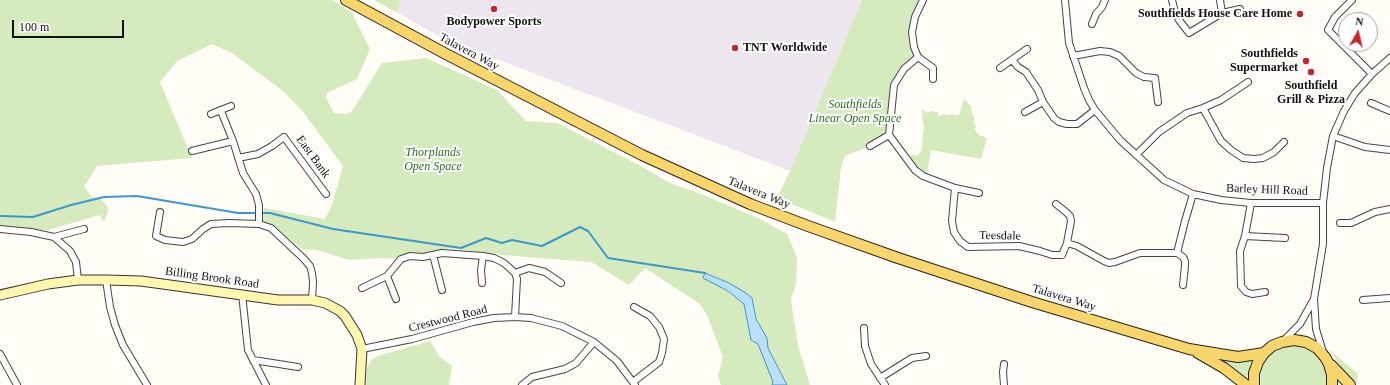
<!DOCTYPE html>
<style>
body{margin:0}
#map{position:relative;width:1390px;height:385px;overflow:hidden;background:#fffdf5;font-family:Georgia,serif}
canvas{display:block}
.north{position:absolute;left:1338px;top:12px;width:40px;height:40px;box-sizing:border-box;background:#fff;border:1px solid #a0a0a0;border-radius:50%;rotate:8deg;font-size:11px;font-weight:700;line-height:16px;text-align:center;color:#111}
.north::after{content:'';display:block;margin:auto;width:14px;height:18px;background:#c4262e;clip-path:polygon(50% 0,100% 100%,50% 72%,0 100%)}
.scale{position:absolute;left:12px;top:20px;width:112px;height:18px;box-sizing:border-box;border:2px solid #111;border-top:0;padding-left:5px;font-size:12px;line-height:14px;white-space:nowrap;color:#111;-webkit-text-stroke:3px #fff;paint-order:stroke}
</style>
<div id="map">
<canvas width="1390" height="385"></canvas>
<div class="north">N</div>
<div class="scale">100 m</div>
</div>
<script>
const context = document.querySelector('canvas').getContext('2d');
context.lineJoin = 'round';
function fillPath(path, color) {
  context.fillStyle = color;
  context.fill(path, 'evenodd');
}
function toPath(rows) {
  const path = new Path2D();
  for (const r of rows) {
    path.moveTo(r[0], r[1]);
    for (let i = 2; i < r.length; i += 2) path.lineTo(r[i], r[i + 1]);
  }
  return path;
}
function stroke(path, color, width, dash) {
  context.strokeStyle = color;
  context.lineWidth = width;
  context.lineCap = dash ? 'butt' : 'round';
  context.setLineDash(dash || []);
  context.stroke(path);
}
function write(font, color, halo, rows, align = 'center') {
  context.font = font + ' Georgia,serif';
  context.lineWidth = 4;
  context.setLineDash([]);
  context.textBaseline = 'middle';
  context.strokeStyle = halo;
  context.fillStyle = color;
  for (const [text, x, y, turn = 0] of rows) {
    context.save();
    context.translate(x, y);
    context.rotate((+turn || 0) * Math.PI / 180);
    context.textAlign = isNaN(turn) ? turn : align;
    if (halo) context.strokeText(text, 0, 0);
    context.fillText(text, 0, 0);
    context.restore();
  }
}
fillPath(toPath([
 [400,0,862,0,790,171,446,40,398,13]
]), '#eee6ef');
fillPath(toPath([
 [0,0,332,0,352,13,370,49,357,79,327,93,326,98,334,113,346,114,352,111,382,63,426,58,497,90,526,121,557,123,641,166,668,182,701,194,760,219,787,234,797,257,796,284,791,299,792,307,798,346,810,385,721,385,718,376,723,357,707,315,700,304,645,268,629,285,591,262,502,255,449,248,433,255,401,259,379,258,349,260,317,250,301,249,276,227,263,221,264,208,325,219,332,205,343,166,304,113,283,91,232,53,212,44,177,61,160,82,192,158,97,166,84,187,92,197,99,198,107,205,108,212,104,221,102,220,100,215,48,230,0,227],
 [374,0,400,0,398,13],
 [862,0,923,0,912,32,918,57,894,85,889,135,870,146,845,156,841,167,835,222,777,198,790,171],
 [964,99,972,107,971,110,975,120,973,121,976,127,974,129,979,135,987,138,981,159,931,150,927,174,917,167,910,157,913,155,917,156,921,152,924,127,921,109,928,113,930,111,938,112,938,116,941,116,942,114,948,115,950,114,959,115],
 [430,341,440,357,452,366,449,385,366,385,367,368,372,359,378,356],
 [1296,345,1306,347,1315,353,1322,361,1326,371,1326,385,1261,385,1260,381,1261,369,1266,359,1274,351,1284,346],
 [1330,350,1358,374,1356,384,1344,371],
 [1212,355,1252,359,1247,378,1230,366]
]), '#d5ebbd');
const water = toPath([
 [705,273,729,283,746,293,752,298,756,319,767,338,768,348,787,385,772,385,773,382,758,344,751,340,744,304,728,291,703,278,705,273]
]);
fillPath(water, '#b9e0f7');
stroke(water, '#3f96cf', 1);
stroke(toPath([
 [0,216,33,217,71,205,104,197,137,196,238,213,270,213,333,229,461,248,486,238,502,243,512,240,542,246,580,227,588,231,608,258,705,273]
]), '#3f96cf', 2);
const street = toPath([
 [923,0,915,17,912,32,914,47,918,57,933,68,933,79],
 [1065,0,1069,43,1084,88,1089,100,1095,110,1120,140,1164,180,1193,194,1221,200,1251,203,1323,203],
 [1172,0,1175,12,1179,20,1189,33,1222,13,1220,0],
 [1352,0,1335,17,1328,30,1372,74],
 [1222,13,1240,9],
 [1092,24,1096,14,1102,7,1105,0],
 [1073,56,1100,51,1110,52,1119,56,1136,73,1144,77,1155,78,1158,102],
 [918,57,904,69,894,85,889,135,915,170,923,176,955,188,952,221,954,232,960,241,968,247,1019,246,1040,251,1052,255,1062,255,1067,243,1071,221,1070,216,1066,212,1056,204],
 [1012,60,1018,67,1026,72,1038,90,1043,102,1054,118,1059,122,1067,124,1077,124,1095,110],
 [1000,68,1027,49],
 [1371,103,1390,111],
 [1203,108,1221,141,1231,150,1243,158,1254,159,1263,158,1274,152,1284,142],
 [221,111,233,141,243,173,256,194,259,205,259,224],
 [1025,112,1043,102],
 [211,114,231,106],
 [1333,136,1365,147,1390,150],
 [870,146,889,135],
 [192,151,233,141],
 [1136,155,1159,132,1187,113,1203,108,1221,100,1248,82],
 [238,158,258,154,272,146,284,137,326,194],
 [955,188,979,193],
 [1251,203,1245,236,1240,251,1241,286,1246,292,1252,294,1265,292],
 [160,212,156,236,165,240,183,242,192,239,203,229,211,224,229,223,259,224,271,228,303,258,310,266,312,273,313,282,312,300],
 [1340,223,1351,223,1375,212,1390,209],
 [0,229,31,232,54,237,70,251,76,262,78,280],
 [1245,236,1285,238],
 [54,237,84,229],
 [1067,243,1077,246,1104,261,1109,263,1115,262,1140,253,1177,253,1185,221,1193,194],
 [1177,253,1183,257,1185,261,1185,266,1183,285],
 [433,255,442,290],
 [515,273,529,268,545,272,561,283],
 [387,276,396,299],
 [106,280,110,307,115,325,123,345,147,385],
 [482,283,481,270,483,256],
 [362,288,387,276,401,259,410,256,423,257,442,253,483,256,494,258,504,263,515,273,517,279,515,317],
 [242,294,248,350,266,385],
 [1363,300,1390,298],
 [864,328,865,346,871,364,885,385],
 [1283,341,1300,324,1314,299],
 [362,349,412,339,473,322,494,318,515,317,531,318,562,326,594,342,617,361,635,385],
 [1323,352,1316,329,1314,299,1323,244,1323,203,1327,168,1333,136,1344,111,1355,93,1372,74,1390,58],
 [0,354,17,385],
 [253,360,298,367],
 [1004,364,1003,372,1004,385],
 [880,378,912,358,926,356],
 [633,382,659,362,662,353,664,339,659,327,650,316,634,307],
 [522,385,532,377,565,369,576,363,594,342]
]);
const secondary = toPath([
 [0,295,48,284,78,280,106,280,141,281,278,300,312,300,325,303,340,311,345,316,357,335,362,349,360,385]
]);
const primary = toPath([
 [346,0,446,54,642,155,750,204,808,226,898,258,1032,302,1189,349,1238,357,1264,353],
 [1198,353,1224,368,1246,385],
 [1331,365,1350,385],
 [1254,385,1254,373,1258,362,1264,353,1272,346,1282,342,1294,340,1306,342,1317,348,1325,357,1329,364,1332,375,1332,385]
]);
stroke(street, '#444', 8);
stroke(secondary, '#333', 11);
stroke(primary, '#222', 12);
stroke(street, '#fff', 6);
stroke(secondary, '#fff6b0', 9);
stroke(primary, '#f9d66b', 10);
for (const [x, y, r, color] of [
 [494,9,4,"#c4262e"],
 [1300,14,4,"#c4262e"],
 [735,48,4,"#c4262e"],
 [1306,61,4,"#c4262e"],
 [1311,72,4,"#c4262e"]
]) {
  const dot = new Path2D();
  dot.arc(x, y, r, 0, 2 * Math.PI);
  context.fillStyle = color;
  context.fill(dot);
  stroke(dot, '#fff', 1.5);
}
write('bold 12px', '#111', '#fff', [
 ["Southfields House Care Home",1292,14],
 ["Bodypower Sports",494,22,"center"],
 ["TNT Worldwide",743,48,"left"],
 ["Southfields",1298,54],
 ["Supermarket",1298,68],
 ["Southfield",1311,86,"center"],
 ["Grill & Pizza",1311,100,"center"]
], 'right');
write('12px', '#111', '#fff', [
 ["Talavera Way",469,52,28],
 ["East Bank",313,157,54],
 ["Barley Hill Road",1267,190,2],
 ["Talavera Way",759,193,22],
 ["Teesdale",1000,236,1],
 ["Billing Brook Road",212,278,8],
 ["Talavera Way",1064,298,17],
 ["Crestwood Road",448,319,-14]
]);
write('italic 12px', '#2f6b1f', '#fff', [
 ["Southfields",855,105],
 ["Linear Open Space",855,119],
 ["Thorplands",433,153],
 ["Open Space",433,167]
]);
</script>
